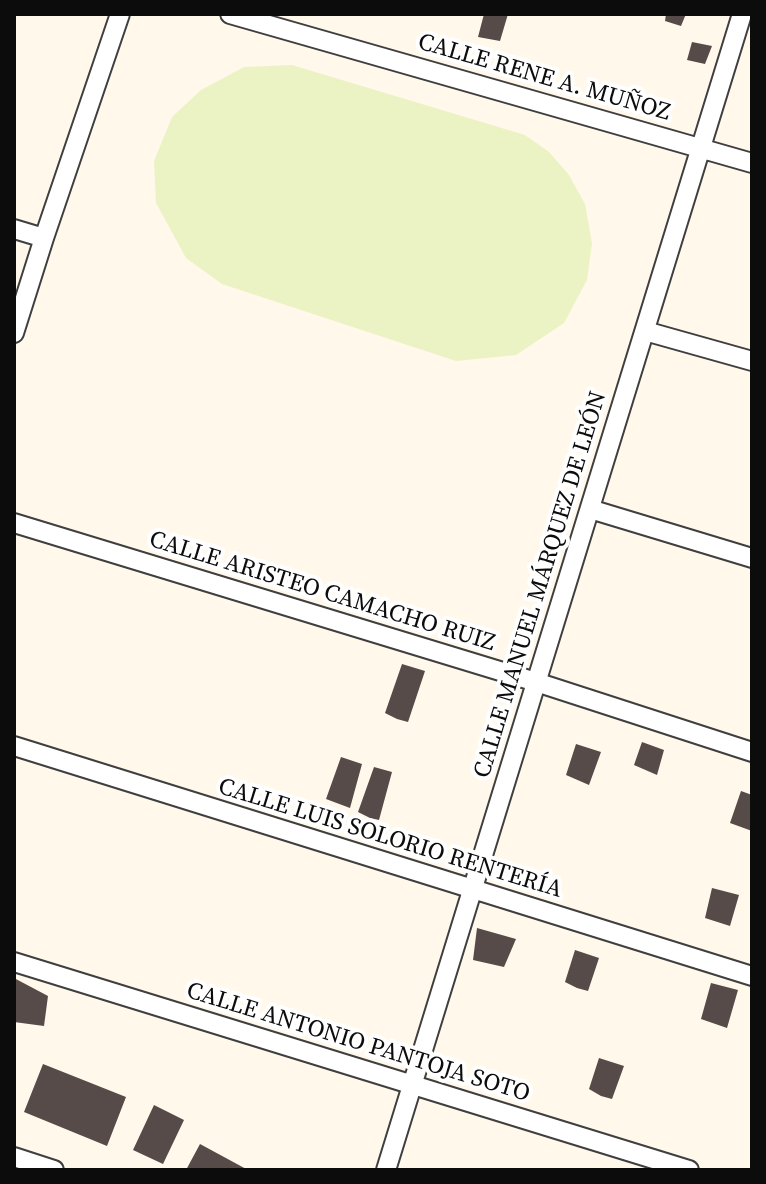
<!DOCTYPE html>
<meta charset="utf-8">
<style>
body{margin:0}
#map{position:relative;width:766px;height:1184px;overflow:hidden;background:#fff8eb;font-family:"Source Serif 4",serif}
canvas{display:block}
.frame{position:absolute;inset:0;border:16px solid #0c0c0c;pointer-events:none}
</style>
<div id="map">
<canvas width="766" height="1184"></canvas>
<div class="frame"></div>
</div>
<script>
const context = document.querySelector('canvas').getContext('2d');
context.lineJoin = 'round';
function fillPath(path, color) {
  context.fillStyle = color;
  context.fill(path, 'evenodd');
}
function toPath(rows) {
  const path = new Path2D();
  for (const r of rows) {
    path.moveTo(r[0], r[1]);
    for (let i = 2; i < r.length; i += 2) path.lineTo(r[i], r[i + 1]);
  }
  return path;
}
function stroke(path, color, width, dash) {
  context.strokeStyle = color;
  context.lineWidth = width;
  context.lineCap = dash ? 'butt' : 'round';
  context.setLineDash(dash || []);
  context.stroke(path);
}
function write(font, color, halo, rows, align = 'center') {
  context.font = font + ' "Source Serif 4",serif';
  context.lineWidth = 8;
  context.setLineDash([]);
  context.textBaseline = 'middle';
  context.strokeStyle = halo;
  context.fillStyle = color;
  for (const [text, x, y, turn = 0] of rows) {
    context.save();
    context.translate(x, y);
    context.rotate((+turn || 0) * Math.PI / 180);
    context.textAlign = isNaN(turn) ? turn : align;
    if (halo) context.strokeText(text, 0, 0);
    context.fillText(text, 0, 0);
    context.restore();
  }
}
fillPath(toPath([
 [292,65,525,135,549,152,569,175,585,204,592,243,587,280,564,323,516,355,456,361,222,284,186,258,156,203,154,161,172,117,201,90,244,67]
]), '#ebf3c4');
fillPath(toPath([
 [484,14,508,14,500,41,478,37],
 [666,14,686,14,681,26,665,21],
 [692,42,712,46,705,64,687,60],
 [402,664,425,671,408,722,397,719,385,713],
 [642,742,664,750,657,775,634,765],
 [576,744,601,752,589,785,566,775],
 [341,757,362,764,350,808,326,799],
 [374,767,392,772,379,820,370,818,358,812],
 [741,791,752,795,752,831,730,823],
 [712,888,739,895,730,926,705,918],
 [477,928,516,939,504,967,473,960],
 [575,950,599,958,588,991,577,988,565,982],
 [14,978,48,996,44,1026,14,1022],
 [711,983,738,990,727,1028,701,1019],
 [599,1058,624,1066,612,1099,601,1096,589,1089],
 [43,1064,126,1097,107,1146,24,1112],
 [154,1105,184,1120,163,1164,133,1150],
 [200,1144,248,1170,186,1170]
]), '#564b48');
const street = toPath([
 [230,14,752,163],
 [14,229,44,238],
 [645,331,752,361],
 [14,333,44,238,120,14],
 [590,509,752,558],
 [14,523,536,682,752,752],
 [14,746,752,976],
 [14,962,689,1170],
 [14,1157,54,1170],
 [386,1170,742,14]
]);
stroke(street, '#3f3f3f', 22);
stroke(street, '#fff', 18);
write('24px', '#0c0c0c', '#fff', [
 ["CALLE RENE A. MUÑOZ",544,78,16],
 ["CALLE MANUEL MÁRQUEZ DE LEÓN",541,585,-73],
 ["CALLE ARISTEO CAMACHO RUIZ",322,592,17],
 ["CALLE LUIS SOLORIO RENTERÍA",390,839,17],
 ["CALLE ANTONIO PANTOJA SOTO",358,1043,17]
]);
</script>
